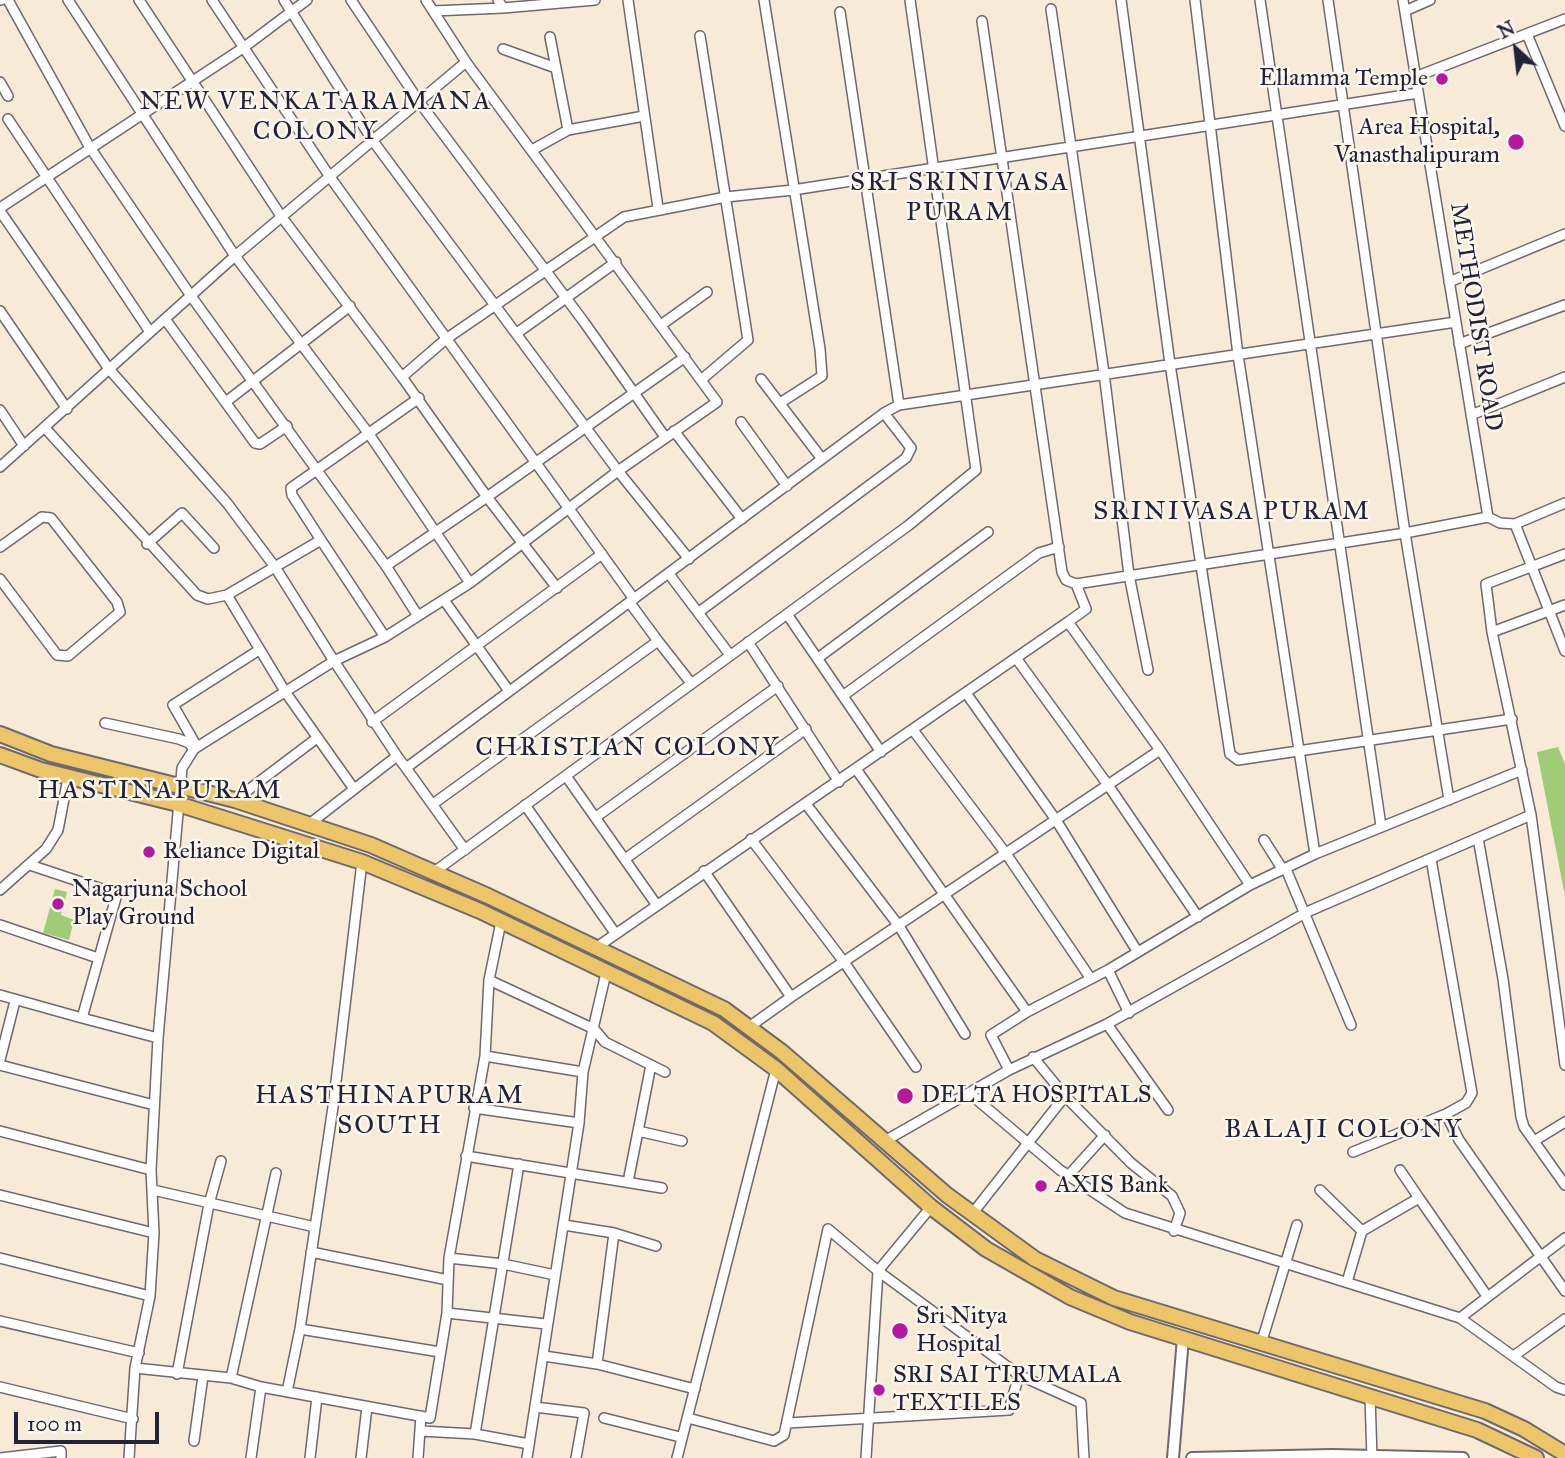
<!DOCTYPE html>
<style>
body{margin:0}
#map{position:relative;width:1565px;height:1458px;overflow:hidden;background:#f7ead6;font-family:"IM FELL Great Primer",serif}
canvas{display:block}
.north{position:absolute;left:1481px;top:14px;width:70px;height:70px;-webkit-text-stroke:5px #fbf7ec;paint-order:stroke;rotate:333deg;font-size:19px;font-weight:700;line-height:28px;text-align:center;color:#22223b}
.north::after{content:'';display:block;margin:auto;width:24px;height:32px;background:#22223b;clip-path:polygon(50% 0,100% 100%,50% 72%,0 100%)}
.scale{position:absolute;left:14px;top:1412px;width:145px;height:32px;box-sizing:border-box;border:4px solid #22223b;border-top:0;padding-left:9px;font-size:21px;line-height:24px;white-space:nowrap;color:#22223b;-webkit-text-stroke:5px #fbf7ec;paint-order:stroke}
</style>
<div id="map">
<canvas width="1565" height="1458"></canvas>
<div class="north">N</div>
<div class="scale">100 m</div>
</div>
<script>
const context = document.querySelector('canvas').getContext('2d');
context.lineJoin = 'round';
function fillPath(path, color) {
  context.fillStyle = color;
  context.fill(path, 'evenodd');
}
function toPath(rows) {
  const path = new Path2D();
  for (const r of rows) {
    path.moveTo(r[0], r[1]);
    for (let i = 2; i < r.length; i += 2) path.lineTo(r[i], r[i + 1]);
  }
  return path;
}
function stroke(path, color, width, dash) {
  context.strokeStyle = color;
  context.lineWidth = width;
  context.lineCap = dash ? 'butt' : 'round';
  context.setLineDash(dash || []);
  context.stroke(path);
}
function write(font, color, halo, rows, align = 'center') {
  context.font = font + ' "IM FELL Great Primer",serif';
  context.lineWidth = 5;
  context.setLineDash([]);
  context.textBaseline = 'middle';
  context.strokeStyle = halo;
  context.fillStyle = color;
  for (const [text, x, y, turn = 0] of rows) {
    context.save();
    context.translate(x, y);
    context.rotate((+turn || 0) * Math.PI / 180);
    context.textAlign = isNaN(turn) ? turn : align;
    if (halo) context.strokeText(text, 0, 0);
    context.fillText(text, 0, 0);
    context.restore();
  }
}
fillPath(toPath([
 [1558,747,1565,764,1565,896,1537,752],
 [55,889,67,892,61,915,74,920,69,940,43,933]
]), '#a0cb77');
const minor = toPath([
 [0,0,1,0],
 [8,0,89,146,191,296,386,566,487,497,402,377],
 [68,0,235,256,369,434,470,583],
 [139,0,281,216,402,377,446,339,624,217,726,197,793,190,1418,93],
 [212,0,330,177,634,599],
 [284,0,373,141,618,471,689,559],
 [351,0,420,103,584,322,665,437],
 [498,0,503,8,595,0],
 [628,0,658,208],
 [764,0,820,349,822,376,780,403],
 [1121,0,1170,364,1230,754,1238,760,1512,719],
 [1195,0,1238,355,1315,854],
 [1260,0,1381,826],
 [1328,0,1405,533,1449,800],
 [1403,0,1488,517],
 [1051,9,1104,373,1129,575,1148,670],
 [433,11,503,8],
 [1405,11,1430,0],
 [840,12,899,405],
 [982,21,1062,572,1066,580,1076,584,1405,533,1488,517,1500,523,1515,524,1565,503],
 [1527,34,1565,126],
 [700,36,748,340,701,380],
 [550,37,568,130],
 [503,49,556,68],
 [1415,77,1565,19],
 [0,82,8,96],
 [8,119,150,332],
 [532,150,568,130,644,116],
 [0,208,243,48,307,0],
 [0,211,109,369,227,503,275,567,334,661,194,749,182,768,158,1038,151,1170,154,1233,150,1296,135,1368,129,1458],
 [1449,282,1565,234],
 [0,311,67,409],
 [165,319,255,443,260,444,287,426],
 [661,325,707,292],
 [517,333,616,262],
 [1459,344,1565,305],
 [761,379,822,459],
 [227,401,350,306],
 [0,410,24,446],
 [1471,415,1565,377],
 [741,422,787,486],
 [45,428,197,595,208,599,227,595,321,540,385,637],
 [674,431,742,519],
 [0,467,235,256,466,62],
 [1515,524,1565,651],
 [321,540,292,495,291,488,419,398],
 [147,544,182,513,214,548],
 [0,547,42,517,51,518,117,602,120,612,68,656,57,655,0,579],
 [1565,554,1486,584,1492,632,1531,815,1565,1065],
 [386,566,418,616],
 [669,574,730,655],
 [557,588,487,497,685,357],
 [227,595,286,693,354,789],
 [444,600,509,691],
 [699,612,906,458,911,448,884,413],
 [787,614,881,752],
 [1068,622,1086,609,1076,584],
 [1492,632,1565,605],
 [658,641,691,683],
 [748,642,839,782],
 [818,658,988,532],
 [1016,658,1108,785,1198,917],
 [966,693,1056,820,1137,951],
 [844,695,1039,553,1059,547],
 [372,722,602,554],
 [105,723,179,739,189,743,194,749],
 [913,730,1007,855,1091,979],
 [197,747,173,705,259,650],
 [397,756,334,661,385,637,470,583,618,471,717,402,466,62,426,0],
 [406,768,465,850],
 [856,769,1027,1012],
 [566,776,656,904],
 [235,800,317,738],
 [433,804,658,641,630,603],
 [806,804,899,926,965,1034],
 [525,805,615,933],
 [596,817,778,686],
 [308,825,397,756,406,768,884,413,899,405,1456,322],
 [1478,838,1503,979,1521,1117,1524,1127,1565,1185],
 [751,839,844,962,916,1067],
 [1264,840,1283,870],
 [625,859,806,729],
 [1431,859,1472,1093,1466,1103,1446,1114,1459,1140,1565,1291],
 [1286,869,1351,1025],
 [704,871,791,997,749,1027],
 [434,872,909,525,976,470,910,0],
 [0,890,46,849,58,830,68,778],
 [0,925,98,958],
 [597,947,1068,622,1160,750,1250,885],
 [1108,970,1129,1013],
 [489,980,594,1029,605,1042,651,1065],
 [0,995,82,1018,117,894,30,865],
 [791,997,1160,750],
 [82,1018,158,1038],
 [1107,1024,1168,1110],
 [485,1056,583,1072],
 [1033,1057,1065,1096,1131,1163,1172,1196,1180,1213,1174,1231],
 [0,1060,15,1001],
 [0,1065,154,1105],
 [1009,1070,991,1035,1027,1012,1108,970,1250,885,1315,854,1522,770],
 [969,1093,1060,1170,1125,1213,1460,1318,1556,1387,1565,1390],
 [474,1108,579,1123],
 [0,1131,151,1170],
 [638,1131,682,1141],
 [1534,1141,1565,1122],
 [883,1142,1009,1070,1107,1024,1307,912,1531,815],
 [1353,1152,1446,1114],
 [466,1156,662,1188],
 [1400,1170,1419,1198],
 [1068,1176,1105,1135],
 [628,1182,651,1065,665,1072],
 [153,1190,315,1227],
 [1320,1190,1362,1231],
 [0,1195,154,1233],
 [972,1214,1065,1096],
 [564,1225,614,1233,656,1246],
 [311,1252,448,1280],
 [0,1258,150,1296],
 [449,1258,503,1264,555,1275],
 [1347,1282,1362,1231,1419,1198,1487,1296],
 [447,1313,546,1324],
 [1460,1318,1565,1238],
 [0,1321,139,1353],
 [300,1329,440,1352],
 [1261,1344,1297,1225],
 [1515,1355,1565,1319],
 [544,1356,597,1364,695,1389],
 [597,1364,614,1233],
 [135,1368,231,1378,261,1387,430,1418,447,1313,449,1258,485,1056,489,980,501,922],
 [177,1374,209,1204,221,1161],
 [231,1378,276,1173],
 [0,1387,133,1419],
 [287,1392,300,1329,333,1107,362,862],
 [1370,1396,1372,1458],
 [535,1407,584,1413,576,1458],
 [604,1418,680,1437],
 [688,1418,774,1441,784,1435,828,1229,878,1271,1019,1375,1081,1403,1084,1458],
 [788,1423,1009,1410,1019,1375],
 [421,1431,475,1434,529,1444],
 [475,1434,519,1164],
 [194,1441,203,1376],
 [0,1458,61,1451,61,1458],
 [251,1458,261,1387],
 [310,1458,317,1397],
 [361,1458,367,1407],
 [418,1458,421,1416],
 [527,1458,579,1123,583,1072,606,973],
 [677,1458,776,1069],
 [866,1458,878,1271,931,1207]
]);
const tertiary = toPath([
 [1173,1458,1183,1338],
 [1192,1458,1332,1455,1463,1458]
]);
const primary = toPath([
 [0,734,51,754,235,800,371,845,488,896,724,1009,782,1052,947,1195,1035,1259,1114,1298,1485,1411,1524,1429,1565,1454],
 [0,755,41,770,178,804,362,862,480,911,713,1023,776,1069,931,1207,986,1249,1070,1297,1130,1322,1477,1430,1536,1458]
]);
stroke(minor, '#6d6871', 12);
stroke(tertiary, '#6d6871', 14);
stroke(primary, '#6d6871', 18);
stroke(minor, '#fff', 9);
stroke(tertiary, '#fff', 10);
stroke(primary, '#edc569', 14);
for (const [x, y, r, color] of [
 [1442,79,7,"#b5179e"],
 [1516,142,9,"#b5179e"],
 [149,852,7,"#b5179e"],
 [58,904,7,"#b5179e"],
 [905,1096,9,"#b5179e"],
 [1041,1186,7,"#b5179e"],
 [900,1331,9,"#b5179e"],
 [879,1390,7,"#b5179e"]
]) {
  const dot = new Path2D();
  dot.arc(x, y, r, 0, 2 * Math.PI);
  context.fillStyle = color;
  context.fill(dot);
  stroke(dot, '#fbf7ec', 2.5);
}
write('24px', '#22223b', '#fbf7ec', [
 ["Ellamma Temple",1428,79,"right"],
 ["Area Hospital,",1500,128,"right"],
 ["Vanasthalipuram",1500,156,"right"],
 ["Reliance Digital",163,852],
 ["Nagarjuna School",72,890],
 ["Play Ground",72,918],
 ["DELTA HOSPITALS",921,1096],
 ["AXIS Bank",1055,1186],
 ["Sri Nitya",916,1317],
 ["Hospital",916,1345],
 ["SRI SAI TIRUMALA",893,1376],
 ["TEXTILES",893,1404]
], 'left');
write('24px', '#22223b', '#fbf7ec', [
 ["METHODIST ROAD",1475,317,81]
]);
context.letterSpacing = '2px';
write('26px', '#22223b', '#fbf7ec', [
 ["NEW VENKATARAMANA",316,103],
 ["COLONY",316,133],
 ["SRI SRINIVASA",960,184],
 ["PURAM",960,214],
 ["SRINIVASA PURAM",1232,513],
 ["CHRISTIAN COLONY",628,749],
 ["HASTINAPURAM",160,792],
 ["HASTHINAPURAM",390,1097],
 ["SOUTH",390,1127],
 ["BALAJI COLONY",1344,1131]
]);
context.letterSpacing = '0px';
</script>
